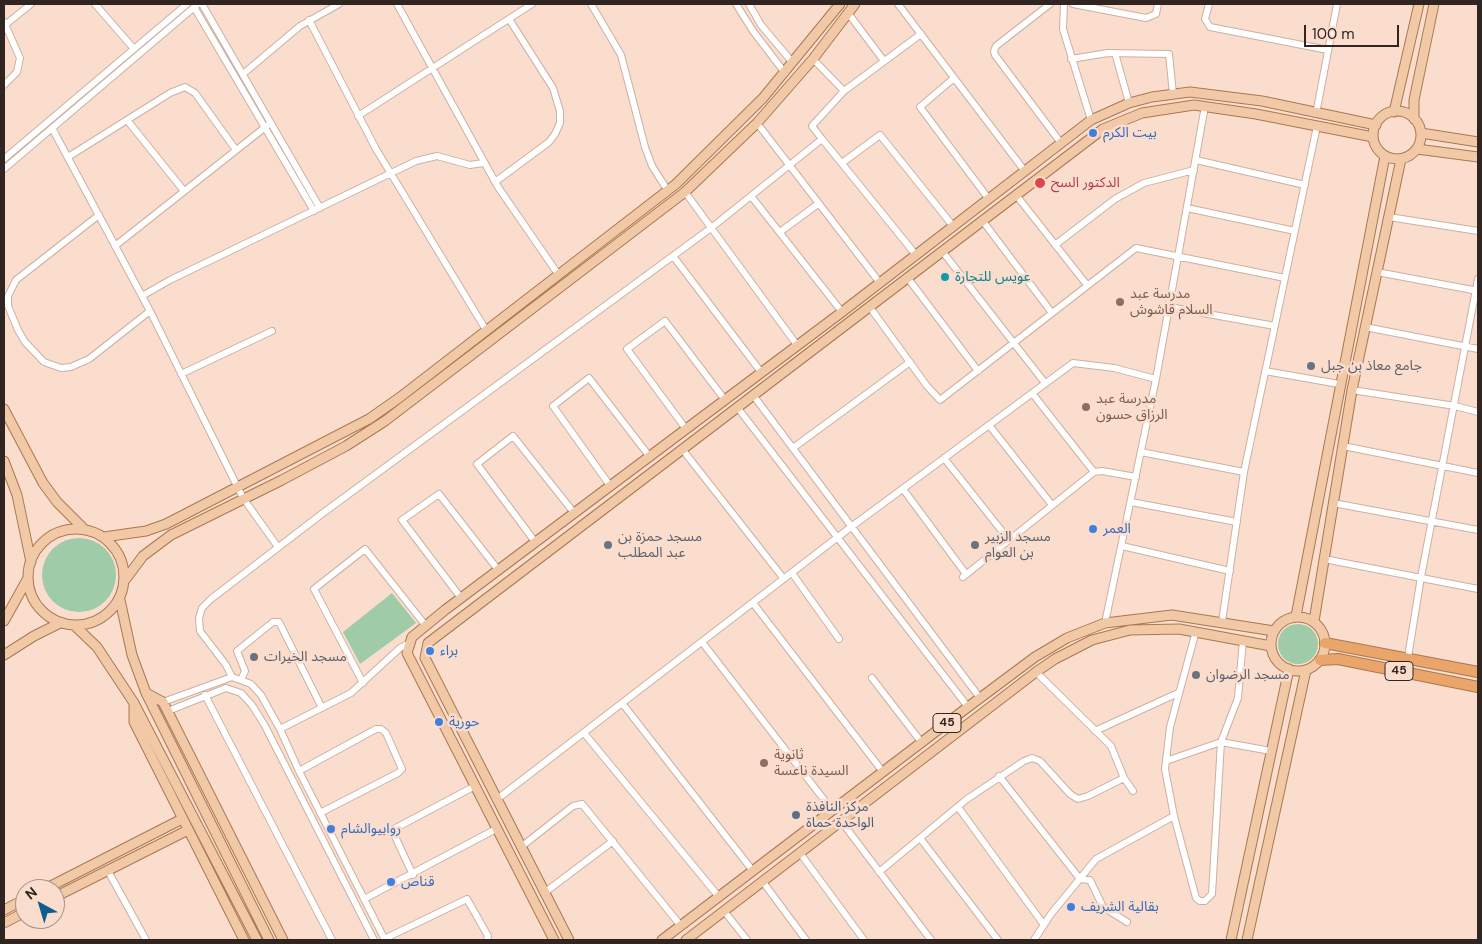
<!DOCTYPE html>
<meta charset="utf-8">
<style>
body{margin:0}
#map{position:relative;width:1482px;height:944px;overflow:hidden;background:#fbddce;font-family:"DM Sans",sans-serif}
canvas{display:block}
.frame{position:absolute;inset:0;border:5px solid #302520;pointer-events:none}
.north{position:absolute;left:15px;top:879px;width:50px;height:50px;box-sizing:border-box;background:#fbddce;border:1px solid #aa9388;border-radius:50%;rotate:321deg;font-size:14px;font-weight:700;line-height:20px;text-align:center;color:#302520}
.north::after{content:'';display:block;margin:auto;width:18px;height:22px;background:#0e5d8f;clip-path:polygon(50% 0,100% 100%,50% 72%,0 100%)}
.scale{position:absolute;left:1304px;top:25px;width:95px;height:22px;box-sizing:border-box;border:2px solid #302520;border-top:0;padding-left:6px;font-size:15px;line-height:18px;white-space:nowrap;color:#302520;-webkit-text-stroke:4px #fbddce;paint-order:stroke}
</style>
<div id="map">
<canvas width="1482" height="944"></canvas>
<div class="frame"></div>
<div class="north">N</div>
<div class="scale">100 m</div>
</div>
<script>
const context = document.querySelector('canvas').getContext('2d');
context.lineJoin = 'round';
function fillPath(path, color) {
  context.fillStyle = color;
  context.fill(path, 'evenodd');
}
function toPath(rows) {
  const path = new Path2D();
  for (const r of rows) {
    if (r.length === 3) {
      path.moveTo(r[0] + r[2], r[1]);
      path.arc(r[0], r[1], r[2], 0, 2 * Math.PI);
      continue;
    }
    path.moveTo(r[0], r[1]);
    for (let i = 2; i < r.length; i += 2) path.lineTo(r[i], r[i + 1]);
  }
  return path;
}
function stroke(path, color, width, dash) {
  context.strokeStyle = color;
  context.lineWidth = width;
  context.lineCap = dash ? 'butt' : 'round';
  context.setLineDash(dash || []);
  context.stroke(path);
}
function write(font, color, halo, rows, align = 'center') {
  context.font = font + ' "DM Sans","Noto Sans Arabic",sans-serif';
  context.lineWidth = 5;
  context.setLineDash([]);
  context.textBaseline = 'middle';
  context.strokeStyle = halo;
  context.fillStyle = color;
  for (const [text, x, y, turn = 0] of rows) {
    context.save();
    context.translate(x, y);
    context.rotate((+turn || 0) * Math.PI / 180);
    context.textAlign = isNaN(turn) ? turn : align;
    if (halo) context.strokeText(text, 0, 0);
    context.fillText(text, 0, 0);
    context.restore();
  }
}
fillPath(toPath([
 [79,575,37],
 [392,593,416,623,360,664,343,632],
 [1298,644,20]
]), '#9fcba9');
const minor = toPath([
 [95,4,134,49],
 [202,4,320,208],
 [397,4,498,187,558,274],
 [591,4,621,55,645,147,652,166,668,191],
 [736,4,753,31,785,73],
 [749,4,761,25,793,63],
 [898,4,1024,170],
 [1050,4,996,46,994,51,995,55,1061,143],
 [1064,4,1063,29,1091,120],
 [1073,4,1146,18,1156,14,1158,4],
 [1209,4,1205,19,1210,27,1328,50],
 [194,7,314,211],
 [848,13,884,61],
 [309,20,376,149,486,330],
 [4,22,20,58,17,72,4,85],
 [5,25,31,4],
 [1115,53,1129,103],
 [813,59,844,91],
 [1071,59,1108,53,1169,54,1173,94],
 [243,74,300,26,339,4],
 [954,78,920,107,988,198],
 [1316,114,1337,4],
 [358,116,532,4],
 [127,120,184,191],
 [757,123,880,283],
 [52,128,150,311,243,498,278,547],
 [822,139,916,255],
 [68,157,170,93,185,87,195,93,236,150],
 [4,159,187,4],
 [1196,160,1305,185],
 [842,163,880,135,953,226],
 [4,169,198,4],
 [495,182,549,142,555,134,560,123,560,111,553,88,509,19],
 [685,192,797,345],
 [1016,195,1087,285],
 [751,196,842,312],
 [1187,208,1295,231],
 [99,215,16,280,8,296,8,306,18,330,25,342,44,362,61,368,71,367,89,359,150,311],
 [1389,217,1478,231],
 [982,220,1052,313],
 [780,232,818,204],
 [1055,245,1115,199,1144,183,1194,170],
 [115,246,268,125],
 [942,251,1045,383],
 [673,256,761,372],
 [1377,272,1478,291],
 [907,277,978,371],
 [142,296,170,280,416,161,437,156,470,165,483,163],
 [869,306,927,386,940,400,1136,248,1285,278],
 [1169,307,1275,326],
 [1365,327,1478,349],
 [1265,371,1339,384],
 [181,374,272,331],
 [1352,390,1455,406,1478,412],
 [1032,393,1094,472],
 [753,395,980,698],
 [737,407,968,707],
 [989,425,1052,505],
 [686,429,627,349,665,321,725,400],
 [1343,446,1478,473],
 [793,448,910,362],
 [682,449,784,579],
 [1141,452,1244,472,1222,622],
 [944,458,1009,540],
 [1244,472,1317,126],
 [611,487,553,406,589,378,650,457],
 [903,489,966,574],
 [1131,502,1237,522],
 [1333,503,1478,530],
 [536,543,477,464,513,436,575,514],
 [1122,546,1230,571],
 [1324,559,1478,589],
 [792,573,839,639],
 [963,577,1094,472,1102,471,1136,477],
 [461,598,402,520,439,494,499,571],
 [753,603,883,772],
 [1105,623,1156,379,1205,106],
 [1196,631,1170,727,1165,769,1174,816,1196,898,1200,901,1205,901,1212,894,1221,742,1238,698,1243,640],
 [702,642,832,810],
 [1408,657,1421,577,1478,279],
 [1036,672,1111,746,1124,778,1133,791],
 [232,677,226,665,200,631,199,618,202,608,211,599,323,513,711,228,822,139,812,126,844,91,921,34],
 [872,678,922,743],
 [241,680,245,671,237,651,273,622,279,622,322,708],
 [363,683,314,589,365,549,426,626],
 [205,695,332,940],
 [163,702,232,677,251,684,261,695,280,729,299,771,385,940],
 [622,703,753,871],
 [168,711,226,688,241,693,252,705,265,726,374,940],
 [280,729,351,693,400,648,408,644],
 [1095,731,1178,693],
 [584,733,719,897],
 [1166,761,1221,742,1271,751],
 [299,771,376,729,381,729,386,733,402,769,398,773,320,813],
 [999,776,1080,879,1090,880,1103,907,1127,922],
 [496,800,851,527,1073,363,1114,368,1156,379],
 [958,807,1044,925],
 [841,821,931,940],
 [920,838,998,940],
 [521,847,573,806,582,804,681,926],
 [800,853,864,940],
 [108,871,146,940],
 [879,872,967,799,1024,761,1032,758,1040,761,1070,794,1078,799,1088,796,1124,778],
 [413,875,392,830,475,786],
 [763,882,806,940],
 [544,893,613,841],
 [364,899,496,829],
 [724,911,747,940],
 [384,939,467,899,488,936,487,940],
 [1034,940,1051,914,1096,859,1174,816]
]);
const major = toPath([
 [1397,135,24],
 [1394,112,1419,4],
 [1414,119,1414,100,1434,4],
 [1421,133,1478,142],
 [1417,149,1478,157],
 [4,409,43,483,57,502,85,530],
 [4,461,17,495,31,562],
 [76,577,48],
 [104,537,146,531,166,524,369,419,399,398,676,184,763,98,840,4],
 [125,580,143,556,171,535,282,480,346,446,385,421,685,192,757,123,813,59,855,4],
 [120,600,132,655,146,693,269,940],
 [1296,616,1385,156],
 [1298,644,27],
 [4,621,28,578],
 [1314,621,1352,390,1401,159],
 [75,626,97,647,134,703,257,940],
 [4,655,34,636,60,623],
 [146,693,163,702,283,940],
 [134,706,134,722,244,940],
 [45,889,182,819],
 [55,897,188,830],
 [4,910,25,899],
 [4,923,25,912],
 [554,940,407,653,412,637,445,610,842,312,1091,120,1129,103,1152,97,1190,92,1262,101,1376,125],
 [569,940,425,658,428,643,1103,129,1142,113,1194,105,1256,114,1373,137],
 [662,940,968,707,1035,657,1067,638,1105,623,1172,615,1274,631],
 [686,940,1036,672,1055,659,1092,640,1130,630,1179,629,1271,646],
 [1231,940,1289,669],
 [1247,940,1306,670]
]);
const highway = toPath([
 [1325,643,1478,672],
 [1320,660,1338,659,1478,687]
]);
stroke(minor, '#ccb0a1', 8);
stroke(major, '#a97851', 11);
stroke(highway, '#a97851', 12);
stroke(minor, '#fff', 6);
stroke(major, '#f2c9a6', 9);
stroke(highway, '#eaa56b', 10);
for (const [x, y, r, color] of [
 [1093,133,5,"#3f7fe0"],
 [1040,183,6,"#e0444e"],
 [945,277,5,"#0f9aa8"],
 [1120,302,5,"#8d6e63"],
 [1311,366,5,"#6b7280"],
 [1086,407,5,"#8d6e63"],
 [1093,529,5,"#3f7fe0"],
 [608,545,5,"#6b7280"],
 [975,545,5,"#6b7280"],
 [430,651,5,"#3f7fe0"],
 [254,657,5,"#6b7280"],
 [1196,675,5,"#6b7280"],
 [439,722,5,"#3f7fe0"],
 [764,763,5,"#8d6e63"],
 [796,815,5,"#5c6f8a"],
 [331,829,5,"#3f7fe0"],
 [391,882,5,"#3f7fe0"],
 [1071,907,5,"#3f7fe0"]
]) {
  const dot = new Path2D();
  dot.arc(x, y, r, 0, 2 * Math.PI);
  context.fillStyle = color;
  context.fill(dot);
  stroke(dot, '#fbddce', 2);
}
for (const [x, y, w] of [
 [1399,671,28],
 [947,723,28]
]) {
  const box = new Path2D();
  box.roundRect(x - w / 2, y - 9.5, w, 19, 4);
  context.fillStyle = '#fbddce';
  context.fill(box);
  stroke(box, '#302520', 1);
}
write('bold 12px', '#302520', null, [
 ["45",1399,671],
 ["45",947,723]
]);
write('14px', '#366cbe', '#fbddce', [
 ["بيت الكرم",1103,133],
 ["العمر",1103,529],
 ["براء",440,651],
 ["حورية",449,722],
 ["روابيوالشام",341,829],
 ["قناص",401,882],
 ["بقالية الشريف",1081,907]
], 'left');
write('14px', '#be3a42', '#fbddce', [
 ["الدكتور السح",1051,183]
], 'left');
write('14px', '#0d838f', '#fbddce', [
 ["عويس للتجارة",955,277]
], 'left');
write('14px', '#785e54', '#fbddce', [
 ["مدرسة عبد",1130,294],
 ["السلام قاشوش",1130,310],
 ["مدرسة عبد",1096,399],
 ["الرزاق حسون",1096,415],
 ["ثانوية",774,755],
 ["السيدة ناعسة",774,771]
], 'left');
write('14px', '#5b616d', '#fbddce', [
 ["جامع معاذ بن جبل",1321,366],
 ["مسجد حمزة بن",618,537],
 ["عبد المطلب",618,553],
 ["مسجد الزبير",985,537],
 ["بن العوام",985,553],
 ["مسجد الخيرات",264,657],
 ["مسجد الرضوان",1206,675]
], 'left');
write('14px', '#4e5e75', '#fbddce', [
 ["مركز النافذة",806,807],
 ["الواحدة حماة",806,823]
], 'left');
</script>
